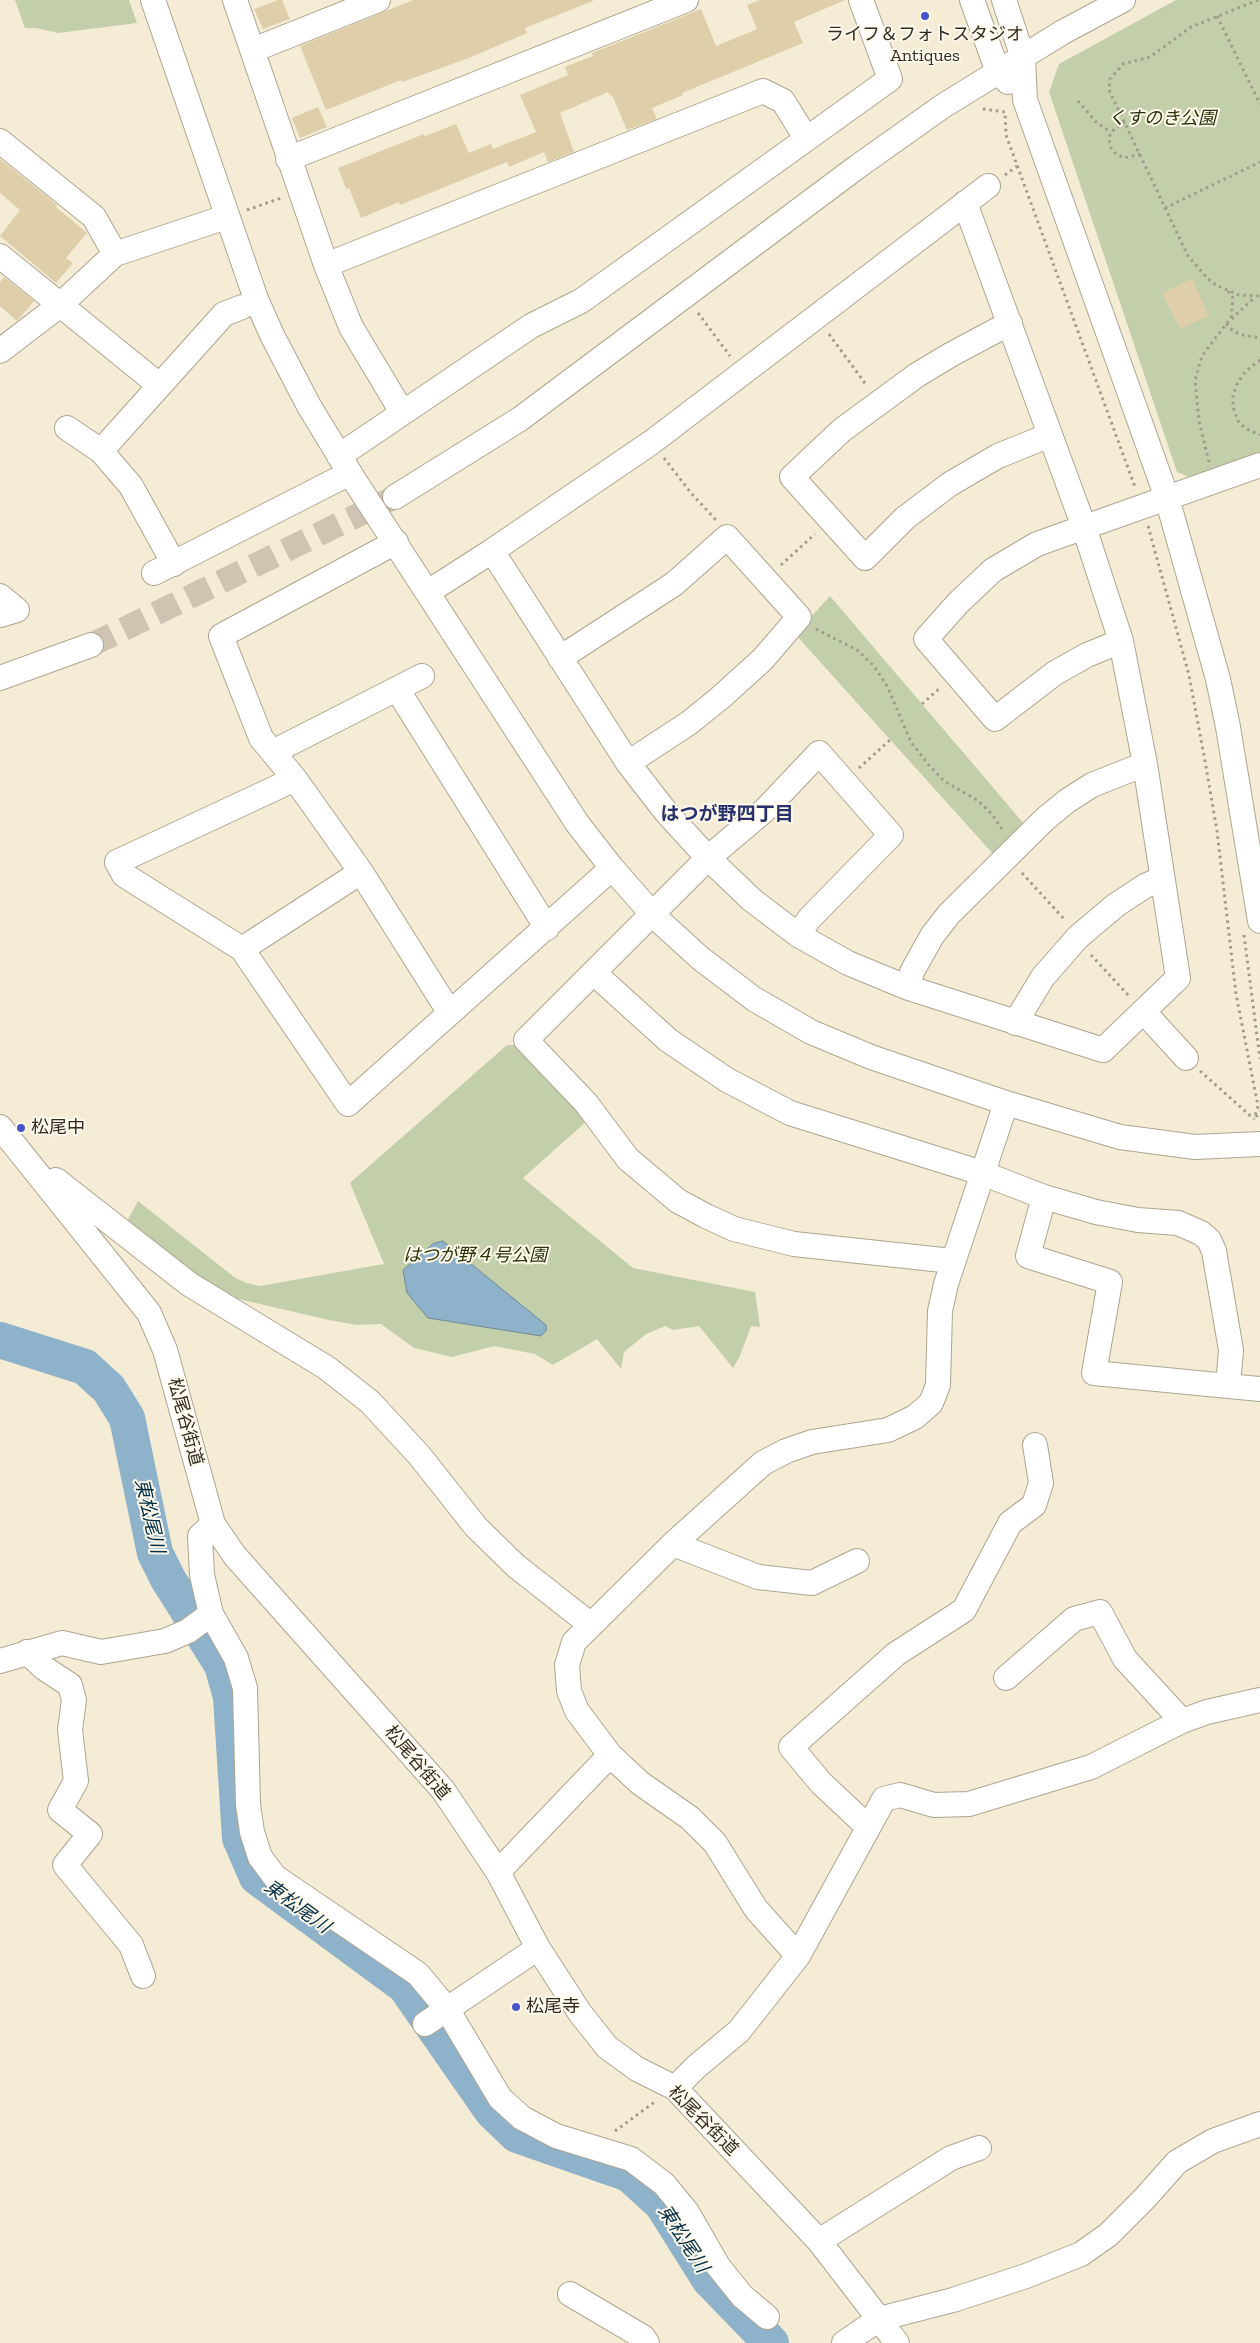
<!DOCTYPE html>
<meta charset="utf-8">
<style>
body{margin:0}
canvas{display:block;background:#f5ecd6}
</style>
<canvas width="1260" height="2343"></canvas>
<script>
const context = document.querySelector('canvas').getContext('2d');
context.lineJoin = 'round';
function fillPath(path, color) {
  context.fillStyle = color;
  context.fill(path, 'evenodd');
}
function toPath(rows) {
  const path = new Path2D();
  for (const r of rows) {
    path.moveTo(r[0], r[1]);
    for (let i = 2; i < r.length; i += 2) path.lineTo(r[i], r[i + 1]);
  }
  return path;
}
function stroke(path, color, width, dash) {
  context.strokeStyle = color;
  context.lineWidth = width;
  context.lineCap = dash ? 'butt' : 'round';
  context.setLineDash(dash || []);
  context.stroke(path);
}
function write(font, color, halo, rows, align = 'center') {
  context.font = font + ' "Zilla Slab","Noto Sans JP",serif';
  context.lineWidth = 4;
  context.setLineDash([]);
  context.textBaseline = 'middle';
  context.strokeStyle = halo;
  context.fillStyle = color;
  for (const [text, x, y, turn = 0] of rows) {
    context.save();
    context.translate(x, y);
    context.rotate((+turn || 0) * Math.PI / 180);
    context.textAlign = isNaN(turn) ? turn : align;
    if (halo) context.strokeText(text, 0, 0);
    context.fillText(text, 0, 0);
    context.restore();
  }
}
fillPath(toPath([
 [15,0,129,0,137,23,58,33,36,28,25,28],
 [1176,0,1260,0,1260,453,1191,478,1177,472,1049,92,1059,64],
 [830,596,1025,825,994,855,795,634],
 [507,1045,519,1045,587,1121,523,1178,633,1268,755,1292,760,1327,751,1326,739,1358,733,1368,699,1326,673,1330,665,1326,646,1334,624,1352,621,1369,597,1339,553,1365,535,1354,494,1346,452,1357,414,1348,381,1324,356,1325,329,1320,234,1298,211,1288,125,1225,138,1201,234,1277,246,1283,260,1286,384,1264,350,1183]
]), '#c3cfab');
const water = toPath([
 [443,1241,546,1325,546,1331,541,1336,428,1318,407,1293,403,1270,434,1243,443,1241]
]);
fillPath(water, '#8eb2c9');
stroke(water, '#718a97', 1);
stroke(toPath([
 [0,1340,85,1367,109,1389,127,1418,155,1553,168,1579,222,1665,231,1697,240,1838,257,1877,405,1986,492,2111,517,2135,629,2174,662,2204,709,2279,771,2343]
]), '#8eb2c9', 36);
fillPath(toPath([
 [278,0,282,0,290,19,263,29,254,9],
 [413,0,593,0,593,1,525,28,527,33,469,58,402,82,401,80,326,110,300,46],
 [760,0,845,0,794,22,803,43,682,93,683,95,652,108,657,119,627,130,612,95,610,96,608,92,560,113,574,152,548,162,544,152,509,167,507,162,400,205,399,202,361,218,349,188,346,189,338,168,424,134,425,136,456,124,469,153,491,144,493,149,536,132,520,95,568,75,565,67,593,56,592,53,701,9,716,46,757,29,747,5],
 [318,107,327,127,300,138,292,118],
 [0,159,57,205,56,207,87,233,66,258,73,263,56,283,0,236,20,210,0,193],
 [4,277,34,301,17,321,0,306,0,282],
 [1192,279,1209,316,1180,329,1162,293]
]), '#decfaa');
stroke(toPath([
 [91,645,395,497]
]), '#cdc5b2', 24, [24, 12]);
const minor = toPath([
 [153,0,256,299,272,335,309,406,351,475,577,823,612,868,654,916,700,958,754,999,811,1032,871,1057,1006,1103,1120,1137,1195,1147,1260,1144],
 [235,0,326,265,351,327,402,412],
 [972,0,998,72,1008,82],
 [1004,0,1023,58,1025,100,1167,498,1218,679,1228,727,1260,921],
 [253,50,378,0],
 [0,141,94,217,115,254,60,305,0,351],
 [288,159,686,0],
 [115,254,226,217],
 [0,256,159,385],
 [326,265,763,91,783,101,806,138],
 [1010,323,952,354,917,375,842,430,792,477,865,558,905,518,950,484,998,456,1050,435],
 [67,428,101,451,131,486,174,564],
 [101,451,224,314,242,307],
 [339,456,531,326,581,301,890,79,861,0],
 [395,497,520,419,857,167,943,106,1063,32,1123,0],
 [396,542,221,636,261,738,295,779,361,872,450,1013],
 [492,551,628,763,666,812,708,858,752,900,798,935,848,963,906,987,1103,1050,1178,978,1145,764,1121,641,1084,527,965,203],
 [154,573,350,473],
 [428,592,492,551,652,442,988,186],
 [0,596,17,610,0,615],
 [1121,641,1087,655,1055,673,995,719,926,639,958,603,993,570,1037,544,1260,465],
 [560,658,674,584,727,537,799,617,763,659,720,698,689,723,628,763],
 [0,678,91,645],
 [397,689,547,928],
 [273,752,422,676],
 [295,779,117,862,124,875,242,949,348,1104,612,868],
 [798,935,809,919,891,835,819,753,766,809,708,858,526,1040,586,1103,628,1159,678,1201,706,1216,734,1229,794,1244,952,1261],
 [242,949,361,872],
 [594,973,668,1040,727,1080,790,1113,982,1173,1044,1197,1096,1212,1138,1220,1178,1223,1201,1233,1209,1240,1214,1251,1231,1350,1228,1386],
 [906,987,913,970,932,936,949,914,1045,819,1067,801,1092,785,1145,764],
 [1143,1011,1186,1058],
 [1015,1023,1043,977,1078,937,1116,905,1145,886,1161,879],
 [0,1127,149,1313,165,1350,213,1524,235,1556,443,1790,498,1872,538,1948,580,2013,607,2047,637,2069,675,2088,819,2241,879,2319,844,2343],
 [56,1180,189,1284,327,1368,370,1402,419,1455,476,1527,516,1566,591,1625],
 [1044,1197,1028,1256,1110,1282,1094,1373,1260,1389],
 [213,1524,200,1536,202,1575,211,1614,236,1658,245,1688,248,1804,252,1832,260,1857,275,1877,418,1974,447,2009,500,2098,522,2118,556,2136,631,2159,664,2184,687,2212,718,2266,742,2296,767,2317],
 [673,1544,758,1577,812,1583,857,1561],
 [27,1652,44,1668,70,1685,74,1700,70,1730,76,1781,60,1810,90,1834,65,1865,131,1945,143,1976],
 [0,1661,62,1643,101,1652,165,1641,188,1631,211,1614],
 [1006,1678,1074,1619,1100,1612,1125,1659,1182,1721],
 [868,1827,821,1783,791,1747,896,1654,964,1610,1010,1523,1034,1505,1041,1483,1035,1445],
 [498,1872,610,1755],
 [798,1956,884,1799,900,1795,934,1805,969,1804,1091,1767,1182,1721,1207,1712,1260,1700],
 [425,2024,538,1948],
 [675,2088,696,2067,739,2031,798,1956,756,1909,715,1843,690,1818,640,1783,610,1755,577,1711,569,1691,567,1665,574,1642,673,1544,763,1463,786,1451,812,1442,888,1430,915,1417,931,1403,938,1385,940,1311,946,1284,1006,1103],
 [819,2241,951,2158,979,2148],
 [570,2294,643,2337,647,2343],
 [897,2343,879,2319,953,2300,1026,2276,1081,2254,1108,2235,1145,2198,1177,2162,1213,2141,1260,2124]
]);
stroke(minor, '#ada590', 26);
stroke(toPath([
 [1258,0,1191,27,1150,57,1123,64,1110,79,1109,90,1188,256,1207,278,1216,285,1239,295,1260,296],
 [1217,16,1260,104],
 [1078,101,1097,123,1111,132],
 [983,109,1005,112,1006,135,1135,487],
 [1125,122,1111,132,1109,139,1111,148,1116,154,1124,158,1140,154],
 [1005,175,1017,166],
 [1165,208,1260,162],
 [247,210,281,198],
 [1228,291,1233,298,1231,318],
 [698,313,730,356],
 [1226,324,1233,331,1243,335,1260,338],
 [829,334,867,386],
 [1260,360,1246,371,1238,382,1233,395,1233,407,1238,421,1245,428,1260,435],
 [664,458,691,493,716,520],
 [1209,462,1199,421,1195,380,1202,356,1226,324,1255,297],
 [1148,526,1189,675,1205,761,1217,831,1236,994,1258,1106,1254,1119],
 [781,565,815,534],
 [816,629,857,650,874,666,887,686,911,742,927,763,944,781,977,800,992,814,1003,831],
 [922,704,940,688],
 [859,768,890,740],
 [1022,873,1065,920],
 [1244,935,1260,1059],
 [1091,955,1129,996],
 [1200,1071,1254,1119],
 [1256,1117,1260,1111],
 [615,2131,656,2101]
]), '#a09a8a', 3, [2.5, 4]);
stroke(minor, '#fff', 24);
for (const [x, y, r, color] of [
 [925,16,5,"#4757cb"],
 [21,1128,5,"#4757cb"],
 [516,2007,5,"#4757cb"]
]) {
  const dot = new Path2D();
  dot.arc(x, y, r, 0, 2 * Math.PI);
  context.fillStyle = color;
  context.fill(dot);
  stroke(dot, '#fff9ec', 2);
}
write('18px', '#2e2b23', '#fff9ec', [
 ["ライフ＆フォトスタジオ",925,35,"center"],
 ["Antiques",925,56,"center"],
 ["松尾中",31,1128],
 ["松尾寺",526,2007]
], 'left');
write('italic 18px', '#293408', '#fff9ec', [
 ["くすのき公園",1162,119],
 ["はつが野４号公園",475,1256]
]);
write('18px', '#2e2b23', '#fff9ec', [
 ["松尾谷街道",185,1422,75],
 ["松尾谷街道",417,1763,50],
 ["松尾谷街道",703,2121,45]
]);
write('bold 19px', '#27316b', '#fff9ec', [
 ["はつが野四丁目",727,815]
]);
write('italic 19px', '#002f47', '#fff9ec', [
 ["東松尾川",149,1516,77],
 ["東松尾川",297,1907,36],
 ["東松尾川",683,2239,57]
]);
</script>
